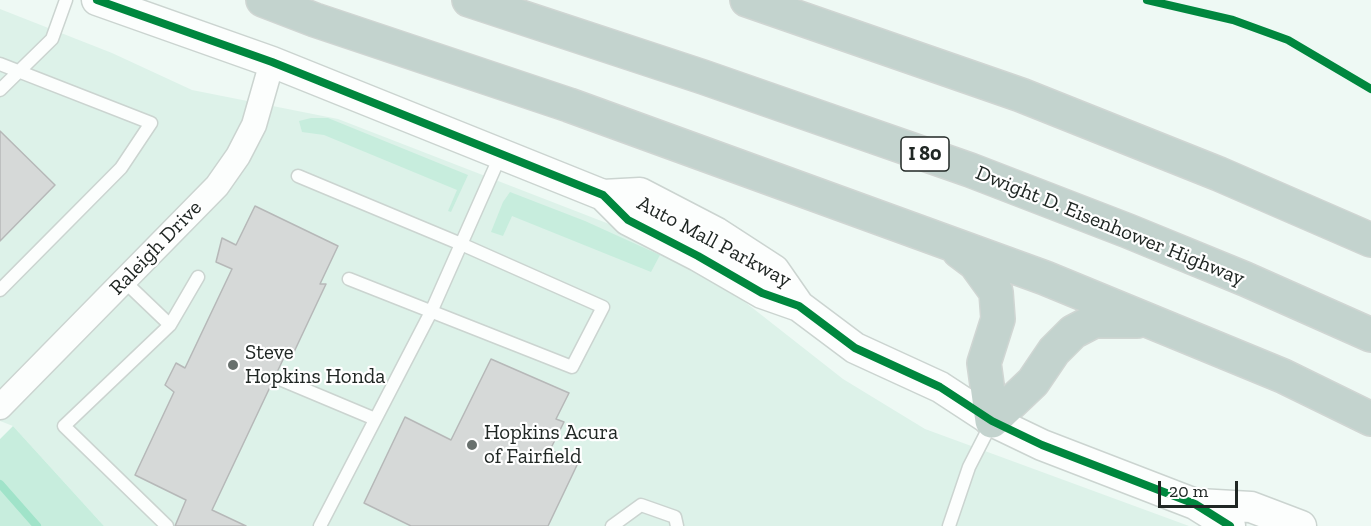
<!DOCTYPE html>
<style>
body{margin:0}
#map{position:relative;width:1371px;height:526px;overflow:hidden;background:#eef9f4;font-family:"Zilla Slab",serif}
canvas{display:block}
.scale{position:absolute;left:1158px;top:481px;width:80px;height:27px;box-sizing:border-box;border:3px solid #202724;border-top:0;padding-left:8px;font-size:18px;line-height:21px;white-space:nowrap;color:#202724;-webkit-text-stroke:4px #fff;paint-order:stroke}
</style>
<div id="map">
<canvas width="1371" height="526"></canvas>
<div class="scale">20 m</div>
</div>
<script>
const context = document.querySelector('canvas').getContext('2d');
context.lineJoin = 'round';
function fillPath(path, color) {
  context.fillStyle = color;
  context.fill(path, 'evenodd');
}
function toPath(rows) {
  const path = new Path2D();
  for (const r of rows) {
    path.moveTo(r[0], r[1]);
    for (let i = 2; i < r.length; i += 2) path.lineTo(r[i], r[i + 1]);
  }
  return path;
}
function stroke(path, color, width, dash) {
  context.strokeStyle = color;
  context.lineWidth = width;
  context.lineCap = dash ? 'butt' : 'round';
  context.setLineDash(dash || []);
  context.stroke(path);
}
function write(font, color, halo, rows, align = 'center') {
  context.font = font + ' "Zilla Slab",serif';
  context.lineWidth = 4.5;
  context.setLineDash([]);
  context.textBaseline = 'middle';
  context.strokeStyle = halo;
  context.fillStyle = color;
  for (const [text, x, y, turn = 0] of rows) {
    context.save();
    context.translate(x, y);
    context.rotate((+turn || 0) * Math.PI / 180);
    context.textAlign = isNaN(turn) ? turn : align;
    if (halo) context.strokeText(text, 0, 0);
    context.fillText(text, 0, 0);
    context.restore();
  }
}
fillPath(toPath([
 [0,9,112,53,192,90,338,119,635,234,722,284,843,379,925,429,1189,526,104,526,13,426,0,421]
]), '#ddf2e9');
fillPath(toPath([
 [311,118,328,118,468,175,451,212,448,211,457,190,324,135,302,132,299,121],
 [510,192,585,221,660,255,651,272,512,216,503,236,491,232,503,202],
 [13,426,104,526,0,526,0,439]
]), '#c7eddd');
stroke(toPath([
 [0,484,37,526]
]), '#a0e3c9', 8);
const building = toPath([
 [0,131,55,185,0,241,0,131],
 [255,206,338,246,320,284,326,284,294,352,288,349,212,510,246,526,175,526,186,500,135,475,174,392,165,385,176,363,185,368,232,269,216,262,222,238,236,245,255,206],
 [491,359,569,393,556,419,564,422,550,450,578,463,548,526,411,526,364,503,405,417,451,440,491,359]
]);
fillPath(building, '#d6d9d8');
stroke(building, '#b6b8b8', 1.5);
const service = toPath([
 [0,64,151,123,121,168,0,290],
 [0,90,52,39,66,0],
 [298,176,461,244,603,307,572,367,349,279],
 [124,281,170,325],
 [282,380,375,419],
 [167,526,64,426,170,325,198,277],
 [320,526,431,312,501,154],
 [612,526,641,505,675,517,677,526],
 [949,526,969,467,992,422]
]);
const minor = toPath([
 [0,407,217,186,238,156,254,125,272,62]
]);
const tertiary = toPath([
 [97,0,272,62,603,195,628,220,698,256,762,293,799,306,855,348,940,387,992,421,1042,445,1195,504,1230,526],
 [603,195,640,193,717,233,774,270,799,306],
 [1198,504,1251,507,1301,526]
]);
const motorway = toPath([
 [263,0,315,20,569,105,1045,278,1283,376,1371,419],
 [469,0,703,77,970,170,1128,231,1245,279,1371,335],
 [747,0,1021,95,1219,174,1371,240],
 [959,251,975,263,996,292,998,319,984,363,992,421],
 [992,421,1033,382,1054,351,1073,332,1094,321,1137,321]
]);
stroke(service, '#cbd4d0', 15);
stroke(minor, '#cbd4d0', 27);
stroke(tertiary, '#cbd4d0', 33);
stroke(motorway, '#d0d6d3', 36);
stroke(service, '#fcfefd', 12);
stroke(minor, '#fcfefd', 24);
stroke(tertiary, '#fcfefd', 30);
stroke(motorway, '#c3d3ce', 33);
stroke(toPath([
 [97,0,272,62,603,195,628,220,698,256,762,293,799,306,855,348,940,387,992,421,1042,445,1195,504,1230,526],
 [1147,0,1233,20,1288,40,1371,89]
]), '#00873e', 8);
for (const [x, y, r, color] of [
 [233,365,6,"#68706d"],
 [472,445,6,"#68706d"]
]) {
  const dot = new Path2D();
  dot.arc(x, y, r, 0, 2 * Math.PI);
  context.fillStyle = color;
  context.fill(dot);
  stroke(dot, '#fff', 2);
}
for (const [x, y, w] of [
 [925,154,48]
]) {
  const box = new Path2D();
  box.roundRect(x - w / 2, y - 17, w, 34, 4.5);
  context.fillStyle = '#fff';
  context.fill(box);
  stroke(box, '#202724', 1.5);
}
write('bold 20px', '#202724', null, [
 ["I 80",925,154]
]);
write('21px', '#202724', '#fff', [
 ["Dwight D. Eisenhower Highway",1110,226,22],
 ["Auto Mall Parkway",714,242,28],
 ["Raleigh Drive",156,248,-46]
]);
write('21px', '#202724', '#fff', [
 ["Steve",245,353],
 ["Hopkins Honda",245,377],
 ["Hopkins Acura",484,433],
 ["of Fairfield",484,457]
], 'left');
</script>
